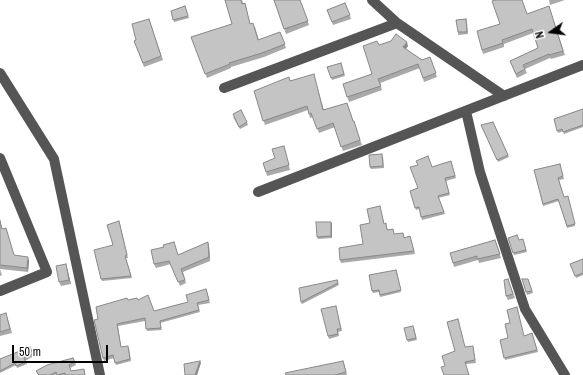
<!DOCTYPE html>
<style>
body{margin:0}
#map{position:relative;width:583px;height:375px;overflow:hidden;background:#fff;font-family:"Archivo Narrow",sans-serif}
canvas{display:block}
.north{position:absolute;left:531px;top:12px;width:40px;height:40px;-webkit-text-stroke:3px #fff;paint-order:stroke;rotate:256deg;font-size:11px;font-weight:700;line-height:16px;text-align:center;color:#000}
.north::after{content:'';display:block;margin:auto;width:14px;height:18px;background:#000;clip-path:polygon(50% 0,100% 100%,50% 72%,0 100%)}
.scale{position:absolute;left:12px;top:345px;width:96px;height:18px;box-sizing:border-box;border:2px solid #000;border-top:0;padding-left:5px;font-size:12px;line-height:14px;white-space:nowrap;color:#000;-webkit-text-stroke:3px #fff;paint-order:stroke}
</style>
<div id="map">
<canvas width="583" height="375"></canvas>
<div class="north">N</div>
<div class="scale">50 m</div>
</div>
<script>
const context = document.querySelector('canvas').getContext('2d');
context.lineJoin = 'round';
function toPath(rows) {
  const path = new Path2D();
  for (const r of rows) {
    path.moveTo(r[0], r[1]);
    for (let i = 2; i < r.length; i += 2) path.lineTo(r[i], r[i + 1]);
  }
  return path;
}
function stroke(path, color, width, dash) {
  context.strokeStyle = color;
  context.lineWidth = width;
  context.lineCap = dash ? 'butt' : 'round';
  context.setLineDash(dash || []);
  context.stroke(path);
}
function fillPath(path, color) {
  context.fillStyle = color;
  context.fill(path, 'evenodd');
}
stroke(toPath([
 [372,0,397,23,504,96],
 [0,73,54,159,100,375],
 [224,88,397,23],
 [466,111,480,172,525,309,565,375],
 [0,158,47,272,0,291],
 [258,192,583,65]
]), '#555', 10);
fillPath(toPath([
 [225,0,242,0,243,3,245,3,250,24,255,27,259,40,280,32,286,48,264,57,231,67,231,68,207,78,191,37,232,24],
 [274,0,300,0,309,25,286,34],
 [549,0,565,0,550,5],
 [345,3,351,19,333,25,327,10],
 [185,6,189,18,174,22,171,11],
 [549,6,565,55,551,59,550,58,525,69,527,73,517,78,510,61,538,48,533,33,504,44,504,47,483,54,482,50,500,24],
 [149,19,163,60,144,67,134,41,136,40],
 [466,19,467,22,468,34,458,35,458,32],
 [379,45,408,46,406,49,422,60,430,57,437,77,424,82,420,68,380,83,382,90,349,102,343,84,372,74],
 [341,63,345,76,332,80,327,67],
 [315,79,324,110,347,103,362,145,343,151,335,127,319,133,313,117,310,118,308,110,265,125,254,91,290,81],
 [583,109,583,127,564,134,563,131,558,133,554,119],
 [233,117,247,122,248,125,240,129],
 [493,122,509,157,498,162,481,125],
 [284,146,290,170,267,176,266,172],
 [383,156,384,168,371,169,370,167],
 [451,161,456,178,446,181,450,195,438,198,445,214,422,220,419,209,416,210,410,191,418,188,418,165,432,167],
 [560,164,564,179,559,180,564,197,568,196,575,226,567,228,559,201,543,206,534,170],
 [380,206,384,223,388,230,393,229,394,234,404,238,410,236,415,254,341,263,340,260,363,244,370,223],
 [0,219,2,229,6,228,14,255,29,261,28,272,0,269],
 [120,224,128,258,126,258,132,278,102,281,101,279],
 [332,224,332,238,318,239,317,237],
 [508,238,519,240,523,239,527,252,514,255],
 [495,240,501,258,479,263,478,260,454,267,450,253],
 [174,242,178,255,208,242,209,246,210,261,183,272,186,283,180,286,171,264,156,268,154,264,164,247],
 [583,259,583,275,576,278,570,264],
 [67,268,71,284,61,286,59,282],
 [0,269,2,275,0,276],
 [397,272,401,292,380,297,379,292,373,293,372,291],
 [508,279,515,298,508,300,506,296],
 [522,279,528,279,533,293,527,295],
 [337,280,339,285,302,304,301,302],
 [207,291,210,303,198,305,200,312,160,323,162,330,147,331,145,321,118,326,121,347,129,348,131,361,116,365,114,358,104,361,103,358,98,319,128,300,138,300,154,311,188,302],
 [336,308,342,331,338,332,339,336,329,339,328,336],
 [6,313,12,333,0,336,0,315],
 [414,328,417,340,408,342,407,340],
 [532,333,538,352,505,360,500,340,524,336],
 [30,347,34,356,25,361,27,364,17,368,16,365,0,373,0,359],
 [465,347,473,348,476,363,445,366,455,351],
 [73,358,76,365,70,368,71,371,85,371,85,375,57,375,57,374,55,375,38,375,36,371],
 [344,363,347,375,286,375]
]), '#a9a9a9');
fillPath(toPath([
 [407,42,408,46,404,51,403,47],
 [331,222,332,224,332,238,331,236],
 [208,242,209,246,210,261,209,257],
 [28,257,29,261,28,272,27,268],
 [66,264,71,284,69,280],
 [200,361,201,363,197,375,195,375]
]), '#898989');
const building = toPath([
 [225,0,241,0,242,4,245,3,250,24,253,23,258,40,280,32,285,44,262,53,229,63,230,64,205,74,191,37,232,24,225,0],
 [274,0,300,0,308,21,284,29,274,0],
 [495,0,522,0,527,14,549,6,563,51,549,55,549,54,523,65,525,69,516,74,510,61,538,48,532,29,502,40,503,43,482,50,477,31,500,24,492,1,495,0],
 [345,3,350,15,332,22,327,10,345,3],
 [185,6,188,16,173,20,171,11,185,6],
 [149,19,161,56,143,63,134,41,136,40,132,24,149,19],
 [466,19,467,32,458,32,456,20,466,19],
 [396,34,407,42,403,47,422,60,430,57,436,73,423,78,418,64,378,79,381,86,347,97,343,84,372,74,363,46,377,41,379,45,391,41,396,34],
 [341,63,344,74,331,78,327,67,341,63],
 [314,74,323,110,347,103,353,121,354,121,360,140,341,147,333,123,317,129,311,113,309,114,307,106,263,121,254,91,289,77,290,81,314,74],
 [583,109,583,125,563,132,562,129,557,131,554,119,583,109],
 [241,110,247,122,239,127,233,114,241,110],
 [493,122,508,155,497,160,481,125,493,122],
 [284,146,289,165,266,172,263,163,275,158,272,149,284,146],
 [382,154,383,166,370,167,369,155,382,154],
 [428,156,432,167,451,161,455,176,445,178,449,193,438,196,444,212,421,217,419,207,415,208,410,191,418,188,410,167,418,165,416,161,428,156],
 [560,164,563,176,558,178,564,197,568,196,575,224,567,226,558,199,543,204,534,170,560,164],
 [380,206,384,224,386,223,387,230,393,229,394,234,403,233,404,238,410,236,414,251,340,260,339,248,363,244,360,225,370,223,367,209,380,206],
 [0,221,2,229,6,228,14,255,28,257,27,268,0,265,0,221],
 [119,221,127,255,125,256,131,276,101,279,94,250,113,245,107,225,119,221],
 [316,222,331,222,331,236,317,237,316,222],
 [517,235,519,240,523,239,526,250,513,253,508,238,517,235],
 [495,240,500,254,477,259,477,256,453,263,450,253,495,240],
 [174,242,178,255,208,242,209,257,181,269,185,280,178,282,169,261,154,264,151,250,164,247,163,245,174,242],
 [583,259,583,273,575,276,570,264,583,259],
 [66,264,69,280,59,282,56,266,66,264],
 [396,270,401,290,380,295,379,290,372,291,369,275,396,270],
 [508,279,513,294,506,296,504,280,508,279],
 [522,279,528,279,532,291,526,292,522,279],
 [337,280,338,283,301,302,299,288,337,280],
 [206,289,209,300,197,303,199,310,160,321,161,328,146,329,145,318,117,324,121,347,128,346,130,359,115,363,113,355,103,358,94,320,98,319,96,307,127,298,128,300,137,298,138,300,148,295,154,311,188,302,186,295,206,289],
 [336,306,341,329,337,329,338,334,328,336,321,309,336,306],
 [517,307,524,336,532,333,537,350,504,358,500,340,508,338,505,324,510,323,507,310,517,307],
 [6,313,10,329,0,332,0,315,6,313],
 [458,319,465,347,473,346,475,360,465,362,469,375,444,375,441,367,445,366,442,356,455,351,447,322,458,319],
 [413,326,416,338,407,340,404,328,413,326],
 [30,347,33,354,24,358,26,362,16,366,15,363,0,371,0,359,30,347],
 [73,358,75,362,69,365,71,371,84,369,85,375,65,375,65,373,57,375,56,372,50,375,39,375,36,371,47,365,73,358],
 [200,361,195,375,185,375,184,364,200,361],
 [343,361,346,372,335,375,286,375,285,373,343,361]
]);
fillPath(building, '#c4c4c4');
stroke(building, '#898989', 1);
</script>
